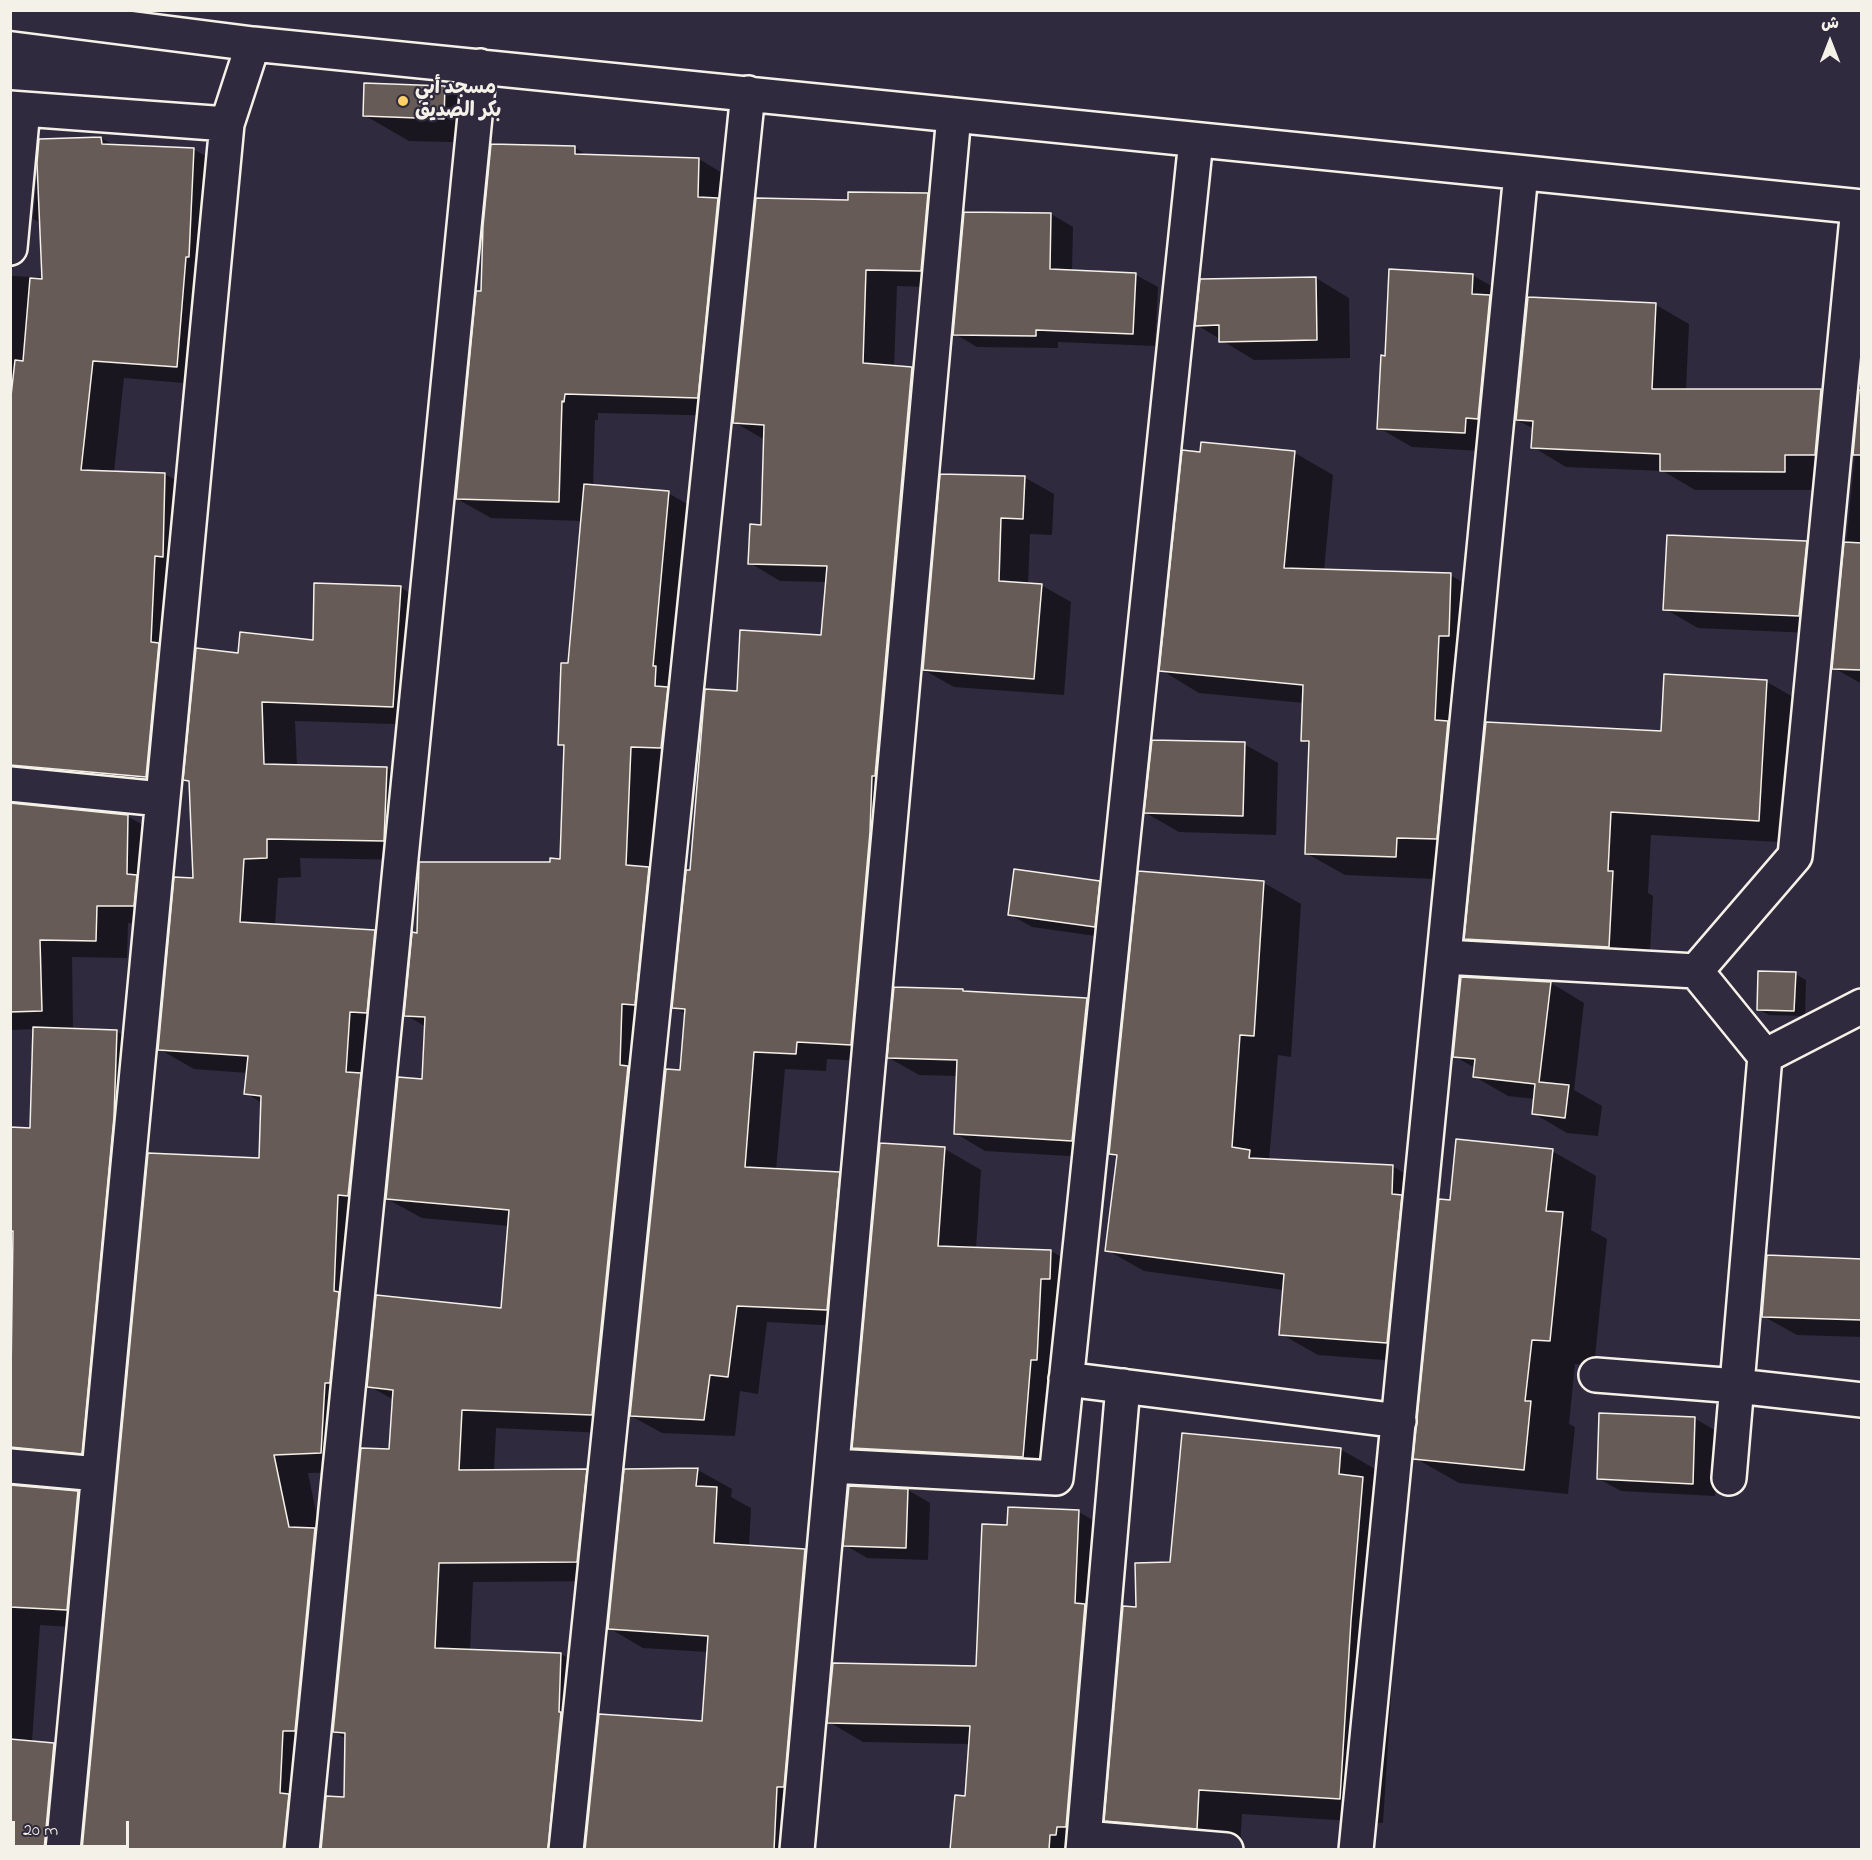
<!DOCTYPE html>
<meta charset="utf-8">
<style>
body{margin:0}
#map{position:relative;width:1872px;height:1860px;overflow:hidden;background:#2f2a3d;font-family:"Indie Flower","Playpen Sans Arabic",sans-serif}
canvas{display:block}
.frame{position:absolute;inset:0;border:12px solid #f4f1e8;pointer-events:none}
.north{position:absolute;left:1800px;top:12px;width:60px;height:60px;-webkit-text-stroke:4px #2f2a3d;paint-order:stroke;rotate:0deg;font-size:16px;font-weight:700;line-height:24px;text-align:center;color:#f4f1e8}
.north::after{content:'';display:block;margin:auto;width:21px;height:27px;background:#f4f1e8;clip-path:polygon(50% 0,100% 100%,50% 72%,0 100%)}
.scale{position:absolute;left:12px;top:1821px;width:117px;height:27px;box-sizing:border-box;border:3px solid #f4f1e8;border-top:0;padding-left:8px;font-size:18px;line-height:21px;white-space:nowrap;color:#f4f1e8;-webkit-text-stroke:4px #2f2a3d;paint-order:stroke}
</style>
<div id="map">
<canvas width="1872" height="1860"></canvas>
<div class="frame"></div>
<div class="north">ش</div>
<div class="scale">20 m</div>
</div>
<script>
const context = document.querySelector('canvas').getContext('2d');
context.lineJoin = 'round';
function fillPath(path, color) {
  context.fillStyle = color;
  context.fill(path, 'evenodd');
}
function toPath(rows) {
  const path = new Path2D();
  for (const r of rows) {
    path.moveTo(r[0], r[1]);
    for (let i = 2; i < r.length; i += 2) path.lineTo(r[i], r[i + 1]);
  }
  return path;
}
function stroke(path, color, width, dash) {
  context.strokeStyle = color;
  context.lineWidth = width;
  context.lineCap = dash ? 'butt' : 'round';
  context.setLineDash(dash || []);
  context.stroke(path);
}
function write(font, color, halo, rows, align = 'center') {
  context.font = font + ' "Indie Flower","Playpen Sans Arabic",sans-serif';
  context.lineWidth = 4.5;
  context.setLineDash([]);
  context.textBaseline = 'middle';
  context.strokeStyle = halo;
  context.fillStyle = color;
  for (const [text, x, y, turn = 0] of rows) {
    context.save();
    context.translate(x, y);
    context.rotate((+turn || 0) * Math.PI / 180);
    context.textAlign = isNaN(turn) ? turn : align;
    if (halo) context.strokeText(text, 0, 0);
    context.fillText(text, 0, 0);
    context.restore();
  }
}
fillPath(toPath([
 [365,85,445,87,489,113,488,143,409,141,364,115],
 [101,138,115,146,193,149,225,167,208,385,124,378,114,472,165,474,196,492,177,794,10,781,10,276,149,282,33,219,40,141],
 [575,148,589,156,699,159,732,179,731,416,598,413,598,420,595,420,593,486,668,493,703,513,689,701,701,708,695,767,665,766,660,875,683,888,669,1023,656,1022,654,1082,662,1087,626,1434,496,1428,494,1471,586,1470,620,1490,611,1581,473,1582,470,1650,561,1654,595,1674,593,1732,595,1733,583,1850,322,1850,345,1799,347,1739,334,1732,390,1451,394,1400,369,1386,502,1310,509,1226,422,1218,387,1199,424,1081,426,1027,406,1015,418,934,561,861,565,747,559,744,570,664,583,521,491,518,457,499,482,292],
 [928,195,958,213,952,288,897,286,894,367,912,368,943,386,881,1062,827,1059,826,1071,785,1069,776,1170,839,1173,870,1191,858,1327,767,1322,758,1394,740,1391,735,1436,662,1433,631,1416,681,1071,686,1014,674,1007,691,872,738,692,823,636,827,582,780,581,750,563,762,527,765,440,734,422,850,202],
 [1051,214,1073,227,1072,272,1136,275,1158,287,1155,346,1058,342,1058,348,977,347,955,334],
 [1472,275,1506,294,1499,452,1412,447,1379,428,1386,357],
 [1316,278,1349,298,1350,358,1254,360,1197,325],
 [1529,298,1656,305,1689,324,1686,390,1821,391,1854,410,1818,490,1695,490,1663,471,1566,467,1533,447,1534,429,1517,420],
 [1862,380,1862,684,1834,668],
 [1295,453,1333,475,1324,571,1450,575,1489,597,1474,737,1485,744,1662,732,1767,682,1807,705,1799,843,1651,835,1648,893,1653,896,1649,970,1506,962,1466,939,1474,861,1435,859,1435,879,1345,875,1306,853,1311,745,1302,740,1304,703,1199,693,1161,670],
 [942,475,1024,477,1054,494,1052,535,1030,534,1028,584,1041,585,1071,602,1064,695,954,687,924,670],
 [1806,542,1840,561,1833,634,1698,628,1665,609],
 [400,587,434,607,427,725,295,721,297,766,387,768,421,788,418,860,300,858,301,877,278,878,275,926,374,932,409,951,401,1032,384,1031,380,1086,394,1094,382,1215,372,1214,367,1310,373,1313,364,1402,359,1401,355,1472,308,1473,320,1532,349,1549,329,1750,317,1750,314,1810,322,1815,319,1850,83,1850,261,1160,262,1103,246,1093,248,1073,194,1069,159,1049,194,880,190,782,185,779,239,655,314,642],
 [1244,744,1278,763,1276,835,1179,832,1146,813],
 [10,804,127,816,159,834,165,924,128,923,127,958,72,957,73,1030,116,1031,150,1051,148,1138,116,1472,46,1466,29,1474,25,1485,26,1488,78,1492,112,1512,101,1629,40,1625,32,1742,54,1744,88,1764,80,1850,10,1850,10,1316,14,1248,10,1248,10,1129,31,1130,35,1029,10,1030],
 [1140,873,1264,883,1301,904,1291,1057,1278,1055,1269,1160,1392,1166,1430,1188,1429,1212,1439,1218,1452,1202,1552,1151,1596,1176,1591,1230,1607,1239,1594,1366,1575,1364,1569,1424,1575,1427,1568,1494,1459,1483,1415,1458,1424,1363,1318,1355,1281,1334,1284,1290,1144,1271,1107,1250,1118,1158,1110,1153],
 [1099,883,1121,895,1117,939,1032,927,1009,914],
 [1795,974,1806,980,1805,1016,1769,1015,1758,1009],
 [1551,983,1584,1003,1574,1090,1602,1106,1598,1136,1567,1133,1533,1113,1535,1099,1508,1096,1475,1077,1475,1068,1454,1056],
 [962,990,967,993,1087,1000,1117,1017,1102,1158,985,1151,955,1133,958,1076,919,1075,889,1058],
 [945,1149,981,1170,976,1249,1051,1251,1088,1273,1060,1478,891,1469,854,1447],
 [1862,1261,1862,1337,1797,1335,1763,1316],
 [1694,1418,1716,1431,1715,1496,1621,1491,1599,1479],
 [1340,1449,1384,1474,1406,1504,1394,1647,1383,1823,1242,1814,1240,1850,1150,1845,1106,1820,1138,1609,1171,1563],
 [698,1470,732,1489,731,1497,751,1508,749,1547,804,1551,838,1570,818,1806,811,1806,809,1850,586,1850,704,1723,708,1652,643,1648,609,1628],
 [850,1487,908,1490,930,1503,928,1560,867,1558,845,1545],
 [1079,1512,1113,1532,1109,1619,1119,1625,1100,1850,951,1850,966,1797,970,1744,863,1742,829,1722,977,1667,1009,1526]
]), '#0007');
const building = toPath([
 [364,83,445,86,444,119,363,116,364,83],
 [101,137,102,144,194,148,189,257,186,257,177,367,93,361,81,470,165,473,163,557,155,556,151,642,159,643,146,777,10,765,10,405,15,360,23,361,30,278,42,279,37,163,39,139,101,137],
 [491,144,575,146,575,154,699,158,698,197,718,198,698,398,565,394,564,402,562,401,559,502,456,499,476,291,481,291,483,226,491,144],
 [848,192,928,193,921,271,866,270,863,363,912,367,875,776,872,776,870,832,851,1045,797,1042,796,1054,754,1052,745,1167,840,1172,827,1310,737,1306,728,1377,710,1375,704,1420,630,1416,666,1069,680,1070,685,1009,672,1008,686,870,690,870,705,689,737,691,740,630,821,635,827,566,748,564,750,524,761,525,764,425,733,423,756,198,848,200,848,192],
 [964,212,1051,213,1050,269,1136,273,1133,334,1036,330,1036,336,953,335,964,212],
 [1389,269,1473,274,1472,294,1490,295,1478,419,1466,418,1465,433,1377,429,1381,355,1385,356,1389,269],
 [1316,277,1317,340,1219,342,1219,325,1195,326,1200,279,1316,277],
 [1528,297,1656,303,1652,389,1821,389,1815,455,1785,455,1785,472,1660,471,1660,454,1531,448,1533,421,1516,420,1528,297],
 [1859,390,1862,390,1862,455,1853,455,1859,390],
 [1201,442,1295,451,1284,568,1451,573,1449,636,1439,636,1435,720,1448,721,1437,839,1397,838,1396,857,1305,854,1309,741,1301,741,1303,685,1159,671,1182,450,1200,452,1201,442],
 [940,474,1025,476,1023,519,1001,518,999,581,1042,584,1034,679,923,670,940,474],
 [584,484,669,491,653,666,656,666,655,686,668,687,661,748,631,747,626,865,649,867,635,1005,622,1004,620,1065,628,1066,592,1415,462,1410,459,1470,587,1469,577,1562,439,1563,435,1648,561,1653,559,1712,561,1712,548,1850,321,1850,326,1796,344,1797,345,1733,333,1732,361,1448,389,1449,393,1390,367,1387,376,1295,501,1308,509,1210,386,1199,398,1077,422,1079,425,1017,404,1016,412,932,417,933,419,862,550,862,550,858,560,859,564,745,558,745,561,663,568,663,584,484],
 [1667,535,1807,541,1799,616,1663,610,1667,535],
 [1844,542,1862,543,1862,670,1832,669,1844,542],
 [314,583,401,586,393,707,262,702,264,764,387,767,384,841,267,839,267,858,244,859,240,922,375,930,367,1013,350,1012,346,1072,361,1073,348,1196,338,1195,334,1291,339,1292,330,1383,325,1383,321,1453,274,1455,289,1527,315,1528,295,1731,283,1731,280,1793,289,1794,283,1850,82,1850,148,1153,259,1158,261,1096,244,1094,248,1056,158,1050,174,877,193,878,189,781,183,780,196,648,238,653,240,632,313,640,314,583],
 [1664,674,1767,680,1759,821,1611,812,1608,871,1613,871,1609,947,1464,939,1486,722,1661,731,1664,674],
 [1152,740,1245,742,1243,816,1144,813,1152,740],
 [10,803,128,815,127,874,137,875,134,906,97,906,96,941,40,940,42,1011,10,1012,10,803],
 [1014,869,1100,881,1095,927,1008,915,1014,869],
 [1138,871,1264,881,1254,1036,1240,1035,1232,1147,1250,1150,1249,1158,1393,1165,1392,1194,1402,1195,1387,1343,1279,1335,1284,1274,1105,1251,1117,1155,1109,1154,1138,871],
 [1758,971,1796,972,1794,1011,1757,1010,1758,971],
 [1461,977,1551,982,1539,1082,1569,1085,1565,1118,1532,1114,1535,1084,1473,1077,1475,1059,1453,1057,1461,977],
 [894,987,963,989,963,991,1087,998,1072,1141,954,1134,957,1060,887,1058,894,987],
 [33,1027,117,1030,114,1117,82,1454,10,1447,13,1231,10,1231,10,1127,30,1128,33,1027],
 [1456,1139,1553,1149,1546,1211,1563,1212,1550,1341,1532,1340,1525,1401,1531,1401,1524,1470,1413,1459,1439,1199,1450,1200,1456,1139],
 [880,1143,945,1147,938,1246,1051,1250,1050,1279,1041,1279,1037,1360,1031,1360,1023,1457,852,1448,880,1143],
 [1767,1255,1862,1259,1862,1320,1762,1317,1767,1255],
 [1599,1413,1695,1417,1693,1484,1597,1479,1599,1413],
 [1182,1433,1341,1448,1339,1474,1363,1477,1351,1621,1340,1799,1199,1790,1197,1829,1104,1821,1123,1606,1136,1607,1135,1563,1170,1562,1182,1433],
 [698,1468,696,1486,717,1487,714,1543,805,1549,784,1787,777,1787,774,1850,585,1850,599,1714,702,1721,708,1636,608,1629,624,1469,698,1468],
 [10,1485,78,1491,67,1610,10,1607,10,1485],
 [849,1486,908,1489,906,1548,843,1546,849,1486],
 [1008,1507,1079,1510,1075,1603,1085,1604,1066,1827,1057,1827,1056,1835,1050,1835,1049,1850,950,1850,955,1795,965,1796,970,1726,827,1723,833,1663,976,1666,982,1524,1007,1525,1008,1507],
 [10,1739,54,1743,44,1850,10,1850,10,1739]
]);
fillPath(building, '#665b56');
stroke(building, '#f4f1e8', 1.5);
const street = toPath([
 [10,13,253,44,1862,207],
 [10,108,227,124],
 [10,248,23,109],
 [10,784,161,799],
 [1444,957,1696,971,1765,1056,1862,1006],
 [1696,971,1795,856,1858,207],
 [1596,1375,1737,1386,1862,1400],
 [1066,1379,1399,1421],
 [10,1466,98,1474],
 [832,1466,1056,1478,1196,140],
 [1729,1478,1765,1056],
 [1084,1838,1226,1850],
 [63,1850,227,124,253,44],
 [302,1850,480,66],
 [566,1850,748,93],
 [797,1850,954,115],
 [1083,1850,1123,1386],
 [1356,1850,1521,173]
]);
stroke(street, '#f4f1e8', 38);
stroke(street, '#2f2a3d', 33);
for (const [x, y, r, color] of [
 [403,101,6,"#ffd166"]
]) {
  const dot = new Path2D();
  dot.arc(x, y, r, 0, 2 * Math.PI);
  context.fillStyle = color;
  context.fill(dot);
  stroke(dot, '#2f2a3d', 2);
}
write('bold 20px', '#f4f1e8', '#2f2a3d', [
 ["مسجد أبي",415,90],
 ["بكر الصديق",415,113]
], 'left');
</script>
